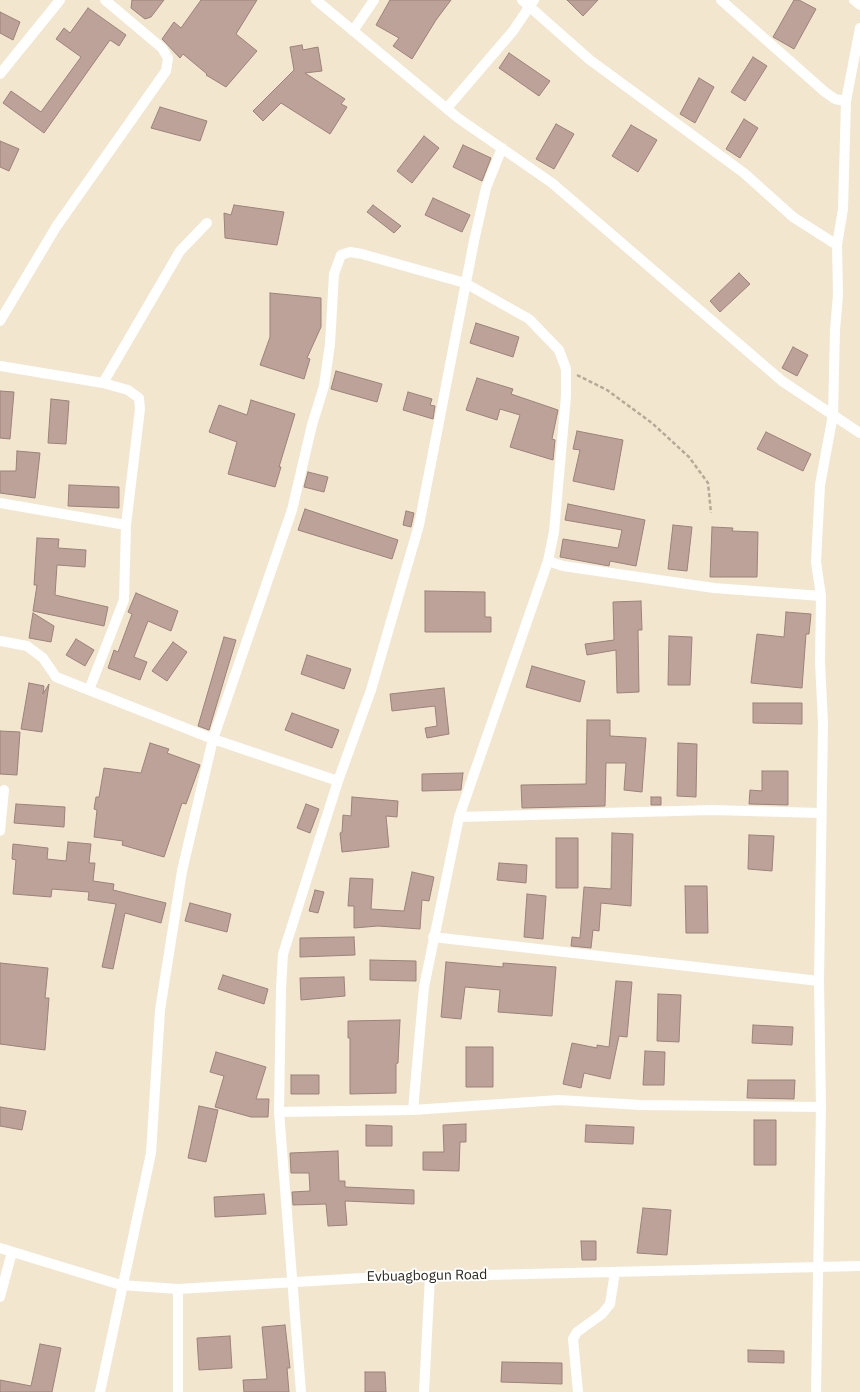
<!DOCTYPE html>
<style>
body{margin:0}
canvas{display:block;background:#f2e6ce}
</style>
<canvas width="860" height="1392"></canvas>
<script>
const context = document.querySelector('canvas').getContext('2d');
context.lineJoin = 'round';
function fillPath(path, color) {
  context.fillStyle = color;
  context.fill(path, 'evenodd');
}
function toPath(rows) {
  const path = new Path2D();
  for (const r of rows) {
    path.moveTo(r[0], r[1]);
    for (let i = 2; i < r.length; i += 2) path.lineTo(r[i], r[i + 1]);
  }
  return path;
}
function stroke(path, color, width, dash) {
  context.strokeStyle = color;
  context.lineWidth = width;
  context.lineCap = dash ? 'butt' : 'round';
  context.setLineDash(dash || []);
  context.stroke(path);
}
function write(font, color, halo, rows, align = 'center') {
  context.font = font + ' "IBM Plex Sans",sans-serif';
  context.lineWidth = 4;
  context.setLineDash([]);
  context.textBaseline = 'middle';
  context.strokeStyle = halo;
  context.fillStyle = color;
  for (const [text, x, y, turn = 0] of rows) {
    context.save();
    context.translate(x, y);
    context.rotate((+turn || 0) * Math.PI / 180);
    context.textAlign = isNaN(turn) ? turn : align;
    if (halo) context.strokeText(text, 0, 0);
    context.fillText(text, 0, 0);
    context.restore();
  }
}
const building = toPath([
 [132,0,164,0,151,17,145,19,131,8,132,0],
 [201,0,257,0,236,34,257,51,226,87,206,75,207,74,183,54,180,58,162,39,174,22,181,28,201,0],
 [390,0,451,0,436,20,412,59,393,46,399,38,376,25,390,0],
 [567,0,598,0,583,16,567,0],
 [794,0,799,0,816,9,794,49,773,37,794,0],
 [88,8,126,35,119,46,110,40,44,133,3,103,11,91,41,112,81,57,56,39,64,28,70,33,88,8],
 [0,12,20,22,13,40,0,33,0,12],
 [302,45,303,50,318,47,322,71,305,73,345,99,341,104,347,107,330,134,281,103,263,121,253,111,294,70,290,47,302,45],
 [509,53,550,81,539,96,499,68,509,53],
 [753,57,767,66,745,101,731,92,753,57],
 [699,78,714,87,695,123,680,114,699,78],
 [160,107,207,121,200,141,151,128,160,107],
 [744,119,758,128,740,158,726,149,744,119],
 [556,124,574,134,554,169,536,159,556,124],
 [631,125,657,140,638,172,612,156,631,125],
 [424,136,439,148,412,183,397,171,424,136],
 [0,141,19,149,9,171,0,167,0,141],
 [463,145,491,158,482,181,453,167,463,145],
 [433,198,470,215,462,232,425,215,433,198],
 [234,205,284,212,277,245,225,238,224,213,231,215,234,205],
 [373,205,401,226,394,233,367,212,373,205],
 [739,273,750,284,720,312,710,301,739,273],
 [270,293,321,298,321,327,307,358,310,359,304,379,260,365,270,337,270,293],
 [476,323,519,337,513,357,470,343,476,323],
 [793,347,808,355,797,376,782,368,793,347],
 [336,371,382,384,377,402,331,389,336,371],
 [477,378,513,389,511,394,558,410,552,439,555,440,553,460,510,447,520,415,500,409,497,420,466,410,477,378],
 [0,391,14,392,10,439,0,438,0,391],
 [408,392,432,399,430,405,435,406,433,419,403,410,408,392],
 [51,399,69,401,66,444,48,443,51,399],
 [251,400,295,414,279,467,281,467,275,487,228,474,237,442,209,432,219,405,247,415,251,400],
 [577,431,623,440,614,490,573,481,580,450,573,449,577,431],
 [766,432,811,454,803,471,757,449,766,432],
 [17,451,40,453,35,498,0,493,0,471,16,471,17,451],
 [308,472,328,477,324,492,304,487,308,472],
 [69,485,119,487,119,508,68,506,69,485],
 [568,504,645,520,636,566,610,561,609,566,560,557,563,539,618,548,622,530,565,520,568,504],
 [305,509,398,540,392,559,298,530,305,509],
 [406,511,414,513,411,527,403,525,406,511],
 [673,525,692,527,687,571,668,569,673,525],
 [712,527,733,528,732,531,758,532,757,577,710,577,712,527],
 [37,538,59,539,58,548,86,550,85,567,57,565,55,595,108,607,104,626,33,611,37,585,34,585,37,538],
 [425,591,485,592,485,617,491,617,491,632,425,632,425,591],
 [136,593,178,611,171,631,148,621,134,657,147,662,140,680,108,668,114,650,118,652,132,614,128,612,136,593],
 [641,601,642,630,638,630,639,692,617,693,616,650,587,655,585,644,614,640,613,602,641,601],
 [786,612,811,614,809,634,806,634,802,688,751,683,757,634,784,637,786,612],
 [33,613,54,626,51,642,29,638,33,613],
 [669,636,692,637,690,685,668,685,669,636],
 [224,637,236,640,209,730,198,726,224,637],
 [76,639,94,650,85,666,66,655,76,639],
 [173,642,187,652,167,681,152,671,173,642],
 [307,655,351,669,344,689,301,674,307,655],
 [532,666,585,681,580,702,526,687,532,666],
 [29,683,44,686,43,694,49,684,42,732,21,729,29,683],
 [444,688,449,734,427,738,425,728,437,726,435,706,392,711,390,694,444,688],
 [753,703,802,703,802,724,753,723,753,703],
 [292,713,339,730,332,748,285,730,292,713],
 [587,720,610,720,610,736,646,738,642,792,624,790,626,763,606,763,605,806,522,808,521,785,586,784,587,720],
 [0,731,20,732,17,775,0,774,0,731],
 [150,743,169,749,167,753,200,765,186,804,182,803,164,857,122,845,123,841,94,837,97,810,94,809,96,797,99,797,104,768,141,773,150,743],
 [678,743,697,744,696,797,677,796,678,743],
 [762,771,788,771,788,805,749,804,750,790,762,791,762,771],
 [463,773,461,790,422,791,422,774,463,773],
 [352,797,398,801,397,817,386,816,389,847,342,852,340,833,342,832,343,815,351,816,352,797],
 [651,797,661,797,661,805,651,805,651,797],
 [16,804,65,807,64,827,14,823,16,804],
 [306,804,319,809,310,833,297,828,306,804],
 [612,833,633,834,631,906,601,903,599,931,593,930,591,948,571,946,572,937,580,938,584,887,611,889,612,833],
 [749,835,774,836,772,871,748,869,749,835],
 [556,838,578,838,578,888,556,888,556,838],
 [68,842,91,844,89,863,95,863,93,881,114,884,113,890,166,903,161,923,125,913,113,969,102,967,116,904,88,900,89,892,52,889,51,897,13,894,16,860,12,859,13,844,48,848,47,859,66,861,68,842],
 [499,863,527,865,526,883,497,880,499,863],
 [412,872,434,877,429,901,422,900,420,929,378,926,354,928,354,906,348,906,350,878,373,879,371,909,404,911,412,872],
 [685,886,707,886,708,933,686,933,685,886],
 [315,890,324,892,318,913,309,911,315,890],
 [527,894,546,896,543,939,524,937,527,894],
 [190,903,231,914,227,932,185,921,190,903],
 [354,937,355,955,300,957,300,938,354,937],
 [370,960,416,961,416,981,370,980,370,960],
 [446,962,503,967,503,963,556,967,552,1016,498,1012,500,990,465,987,461,1019,441,1017,446,962],
 [0,963,48,968,45,998,49,998,45,1050,0,1044,0,963],
 [223,975,268,989,264,1004,218,989,223,975],
 [344,977,345,996,301,1000,300,978,344,977],
 [616,981,632,982,627,1037,619,1036,610,1079,584,1073,581,1088,563,1084,572,1043,597,1048,597,1045,609,1047,616,981],
 [658,994,681,995,679,1042,657,1041,658,994],
 [400,1020,398,1063,396,1064,396,1093,350,1094,350,1038,348,1038,348,1021,400,1020],
 [753,1025,793,1027,792,1045,752,1043,753,1025],
 [466,1047,493,1047,493,1087,466,1087,466,1047],
 [645,1051,665,1052,664,1085,643,1085,645,1051],
 [216,1052,266,1067,256,1099,269,1099,268,1117,251,1117,215,1107,224,1076,210,1072,216,1052],
 [291,1075,319,1075,319,1094,291,1094,291,1075],
 [748,1080,795,1080,794,1099,747,1098,748,1080],
 [199,1106,218,1110,206,1162,188,1158,199,1106],
 [0,1107,26,1111,22,1130,0,1126,0,1107],
 [754,1120,776,1120,776,1165,754,1165,754,1120],
 [466,1124,466,1142,460,1142,459,1171,423,1170,423,1152,444,1152,443,1125,466,1124],
 [366,1125,392,1126,392,1146,366,1146,366,1125],
 [586,1125,634,1127,633,1144,585,1142,586,1125],
 [338,1151,339,1181,345,1181,345,1187,414,1190,414,1204,345,1201,347,1225,328,1226,326,1204,293,1205,292,1192,310,1191,309,1173,291,1173,290,1153,338,1151],
 [264,1194,266,1214,215,1217,214,1197,264,1194],
 [643,1208,671,1210,667,1255,637,1253,643,1208],
 [581,1241,596,1241,596,1260,582,1260,581,1241],
 [285,1325,290,1368,287,1368,289,1392,244,1392,243,1380,267,1379,262,1327,285,1325],
 [230,1336,232,1368,199,1370,197,1338,230,1336],
 [40,1344,61,1348,52,1392,0,1392,0,1380,31,1386,40,1344],
 [748,1350,784,1351,784,1363,748,1362,748,1350],
 [502,1362,562,1363,562,1384,501,1382,502,1362],
 [365,1372,385,1372,386,1392,365,1392,365,1372]
]);
fillPath(building, '#bca298');
stroke(building, '#9c837a', 1);
stroke(toPath([
 [577,375,607,390,652,423,689,457,708,483,711,513]
]), '#b4aa97', 2.5, [4, 2.5]);
stroke(toPath([
 [316,0,458,118,552,183,782,381,860,433],
 [522,0,590,60,744,173,793,217,837,245],
 [721,0,825,92,835,99,846,101],
 [854,0,860,5],
 [353,31,374,0],
 [0,74,60,0],
 [447,108,513,31,534,0],
 [0,321,56,227,166,71,168,58,162,48,105,0],
 [0,366,103,383,128,390,139,398,140,409,126,525,124,600,89,690],
 [103,383,180,251,207,223],
 [0,503,126,525],
 [0,641,27,646,43,658,56,677,213,739,338,781,283,954,281,988,279,1112,301,1392],
 [338,781,371,690,419,525,474,241,486,188,502,148],
 [459,817,712,810,820,813],
 [0,831,4,790],
 [433,937,819,981],
 [413,1110,424,987,459,817,548,561],
 [279,1112,413,1110,559,1100,640,1105,821,1107],
 [0,1248,121,1285,178,1289,363,1278,860,1266],
 [178,1289,178,1392],
 [0,1297,12,1252],
 [100,1392,151,1153,160,1010,182,871,213,739,292,510,312,425,324,386,330,344,334,274,341,255,350,252,362,254,465,283,529,319,559,350,566,369,566,396,554,532,548,561,563,566,714,588,821,596,816,562,820,485,833,415,835,330,838,295,837,245,843,209,846,101,860,28],
 [424,1392,430,1276],
 [578,1392,573,1339,577,1332,602,1314,610,1304,615,1272],
 [816,1392,821,1107,819,981,823,723,820,662,821,596]
]), '#fff', 10);
write('14px', '#2c271e', '#fff', [
 ["Evbuagbogun Road",427,1276,-1]
]);
</script>
